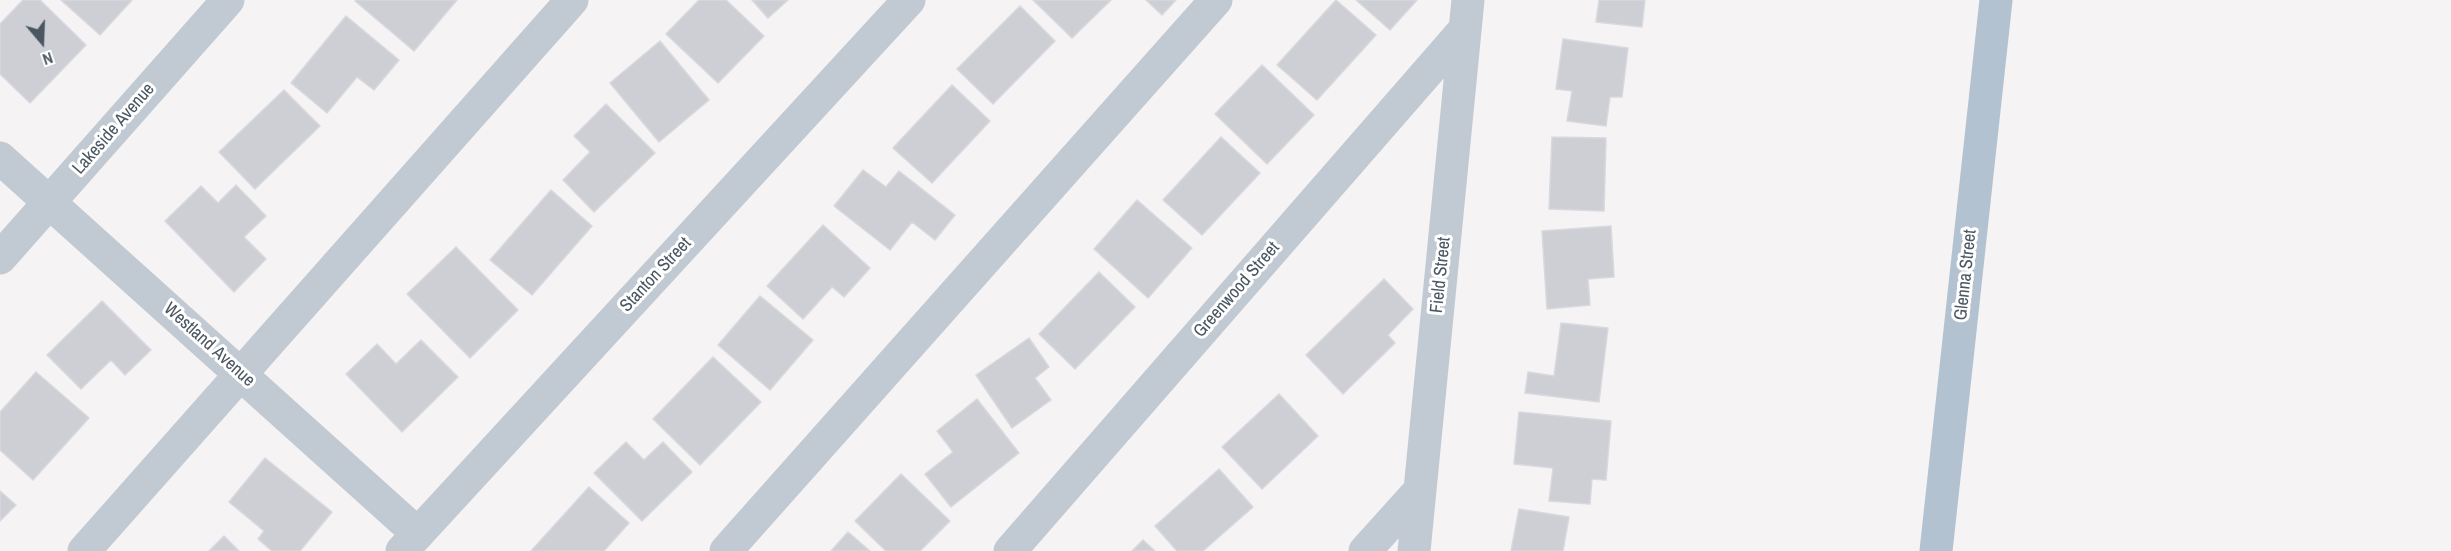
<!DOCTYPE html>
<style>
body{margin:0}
#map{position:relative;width:2451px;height:551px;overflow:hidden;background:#f5f3f3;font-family:"Archivo Narrow",sans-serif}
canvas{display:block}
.north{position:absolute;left:12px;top:12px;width:60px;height:60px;-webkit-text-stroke:4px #fff;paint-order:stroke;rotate:161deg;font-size:16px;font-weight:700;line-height:24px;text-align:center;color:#4a5661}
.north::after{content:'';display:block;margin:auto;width:21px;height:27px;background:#4a5661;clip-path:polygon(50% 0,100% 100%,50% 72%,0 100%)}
</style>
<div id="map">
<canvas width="2451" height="551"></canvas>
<div class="north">N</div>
</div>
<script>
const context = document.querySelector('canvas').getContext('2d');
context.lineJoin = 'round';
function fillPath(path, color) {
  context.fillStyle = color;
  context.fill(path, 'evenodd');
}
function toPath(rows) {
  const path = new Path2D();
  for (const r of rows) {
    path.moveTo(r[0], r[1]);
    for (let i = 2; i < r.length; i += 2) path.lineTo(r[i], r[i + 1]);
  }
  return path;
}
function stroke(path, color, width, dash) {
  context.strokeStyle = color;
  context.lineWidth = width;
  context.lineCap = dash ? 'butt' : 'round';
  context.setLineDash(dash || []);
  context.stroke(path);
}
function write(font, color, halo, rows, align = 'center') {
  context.font = font + ' "Archivo Narrow",sans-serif';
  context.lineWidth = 6;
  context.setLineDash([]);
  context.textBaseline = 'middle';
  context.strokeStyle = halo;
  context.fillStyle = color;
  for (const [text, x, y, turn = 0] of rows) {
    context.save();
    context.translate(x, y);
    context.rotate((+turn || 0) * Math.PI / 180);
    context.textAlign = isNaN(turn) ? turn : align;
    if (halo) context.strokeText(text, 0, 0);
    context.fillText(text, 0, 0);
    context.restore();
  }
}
const building = toPath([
 [23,0,40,0,86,45,30,103,0,74,0,24,23,0],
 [61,0,132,0,100,35,61,0],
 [357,0,457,0,414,51,355,1,357,0],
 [699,0,726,0,764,36,718,83,666,34,699,0],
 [752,0,788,0,768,18,752,0],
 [1033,0,1111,0,1072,38,1033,0],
 [1146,0,1176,0,1162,15,1146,0],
 [1336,0,1376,35,1317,100,1277,65,1336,0],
 [1356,0,1417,0,1390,30,1356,0],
 [1599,0,1645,0,1642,27,1596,22,1599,0],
 [1020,6,1055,41,993,104,957,69,1020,6],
 [346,16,399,60,374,90,357,77,327,113,291,83,346,16],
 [1563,39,1628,48,1622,97,1610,97,1606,126,1567,121,1572,91,1556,89,1563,39],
 [660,41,709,100,659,142,610,83,660,41],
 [1262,65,1314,115,1267,164,1215,114,1262,65],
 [952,85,990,121,932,183,893,148,952,85],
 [284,90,320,126,255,189,219,152,284,90],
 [606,104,655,153,594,212,563,180,590,152,574,136,606,104],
 [1221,137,1260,173,1202,235,1163,200,1221,137],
 [1552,137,1606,138,1604,211,1549,209,1552,137],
 [863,170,886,187,899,171,955,215,935,240,912,222,890,250,834,206,863,170],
 [236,185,266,216,244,237,266,259,234,292,165,221,201,186,218,203,236,185],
 [551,190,592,226,532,295,490,260,551,190],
 [1137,200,1192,248,1148,298,1094,249,1137,200],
 [823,225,870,268,844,297,832,287,803,319,767,286,823,225],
 [1611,226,1614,277,1588,279,1590,305,1547,309,1542,231,1611,226],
 [456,247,518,310,470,358,407,294,456,247],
 [1099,272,1135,307,1075,369,1039,334,1099,272],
 [1384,279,1413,309,1388,335,1395,343,1343,394,1306,355,1384,279],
 [760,296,813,340,770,390,718,345,760,296],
 [102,301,151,350,125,375,111,360,81,389,47,355,102,301],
 [1561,323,1608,328,1599,402,1525,393,1528,372,1554,376,1561,323],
 [1029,338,1049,367,1035,378,1051,400,1012,428,976,375,1029,338],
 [421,340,458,377,402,432,346,374,377,344,396,364,421,340],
 [713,357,761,402,700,465,653,419,713,357],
 [36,372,89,418,33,480,0,450,0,412,36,372],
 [1279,394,1318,436,1262,489,1222,447,1279,394],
 [977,399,1019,453,951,507,925,474,953,452,937,431,977,399],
 [1519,412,1611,421,1606,480,1592,479,1590,504,1549,501,1553,468,1514,464,1519,412],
 [626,442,644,460,663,442,692,472,642,521,594,473,626,442],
 [265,458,332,512,300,551,272,551,258,539,264,531,229,502,265,458],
 [1219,469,1253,507,1203,551,1177,551,1155,526,1219,469],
 [901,474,950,521,920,551,886,551,855,521,901,474],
 [589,487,629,523,604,551,531,551,589,487],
 [0,491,16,505,0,521,0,491],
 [1519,509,1569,517,1563,551,1511,551,1519,509],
 [848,532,870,551,831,551,848,532],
 [224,536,239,551,209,551,224,536],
 [1143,540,1155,551,1132,551,1143,540]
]);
fillPath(building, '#cdcfd5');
stroke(building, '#d7d9de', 1.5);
stroke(toPath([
 [0,158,418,534],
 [0,258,228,0],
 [84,551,572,0],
 [402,551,909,0],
 [726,551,1216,0],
 [1010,551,1465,29],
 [1365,551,1420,490],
 [1414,551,1468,0]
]), '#c1cad2', 33);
stroke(toPath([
 [1936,551,1996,0]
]), '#b3c2d1', 33);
write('18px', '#4a5661', '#fff', [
 ["Lakeside Avenue",114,129,-49],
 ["Stanton Street",656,275,-47],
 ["Field Street",1441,275,-84],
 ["Glenna Street",1966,275,-84],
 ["Greenwood Street",1237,290,-49],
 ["Westland Avenue",209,345,42]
]);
</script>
